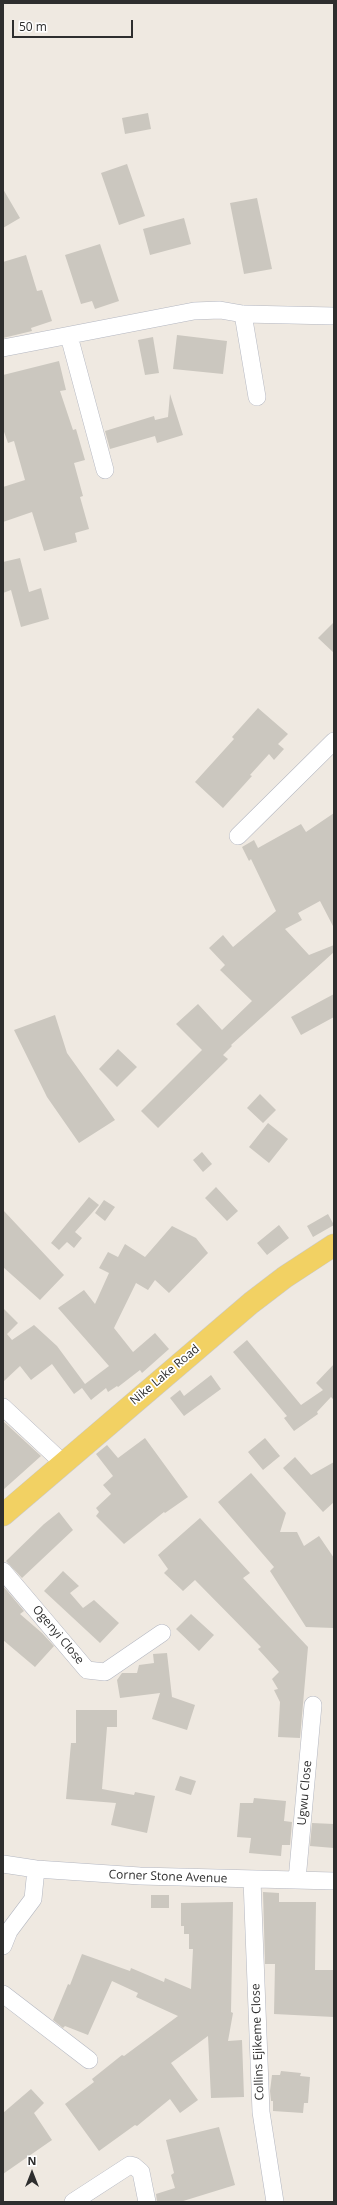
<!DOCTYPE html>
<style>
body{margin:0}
#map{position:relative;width:337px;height:2205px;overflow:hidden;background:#efe9e1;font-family:"Open Sans",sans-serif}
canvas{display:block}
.frame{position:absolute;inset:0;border:4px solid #2e2e2e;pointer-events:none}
.north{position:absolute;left:12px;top:2153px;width:40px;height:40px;-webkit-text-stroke:3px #fff;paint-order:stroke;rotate:0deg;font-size:11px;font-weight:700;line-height:16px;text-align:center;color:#2e2e2e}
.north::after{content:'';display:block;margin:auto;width:14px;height:18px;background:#2e2e2e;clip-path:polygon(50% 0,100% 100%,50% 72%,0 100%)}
.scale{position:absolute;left:12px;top:20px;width:121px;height:18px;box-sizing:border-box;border:2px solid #2e2e2e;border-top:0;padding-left:5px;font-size:12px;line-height:14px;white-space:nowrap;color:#2e2e2e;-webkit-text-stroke:3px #fff;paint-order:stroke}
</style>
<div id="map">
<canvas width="337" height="2205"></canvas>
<div class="frame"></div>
<div class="north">N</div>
<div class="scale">50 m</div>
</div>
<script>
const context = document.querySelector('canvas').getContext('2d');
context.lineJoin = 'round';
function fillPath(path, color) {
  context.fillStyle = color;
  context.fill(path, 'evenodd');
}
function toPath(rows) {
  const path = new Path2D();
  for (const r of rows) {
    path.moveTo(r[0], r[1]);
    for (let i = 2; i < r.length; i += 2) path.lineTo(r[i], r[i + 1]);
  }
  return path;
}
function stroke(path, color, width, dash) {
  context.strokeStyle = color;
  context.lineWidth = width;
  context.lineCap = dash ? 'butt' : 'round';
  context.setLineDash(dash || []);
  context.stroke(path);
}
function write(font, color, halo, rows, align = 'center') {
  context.font = font + ' "Open Sans",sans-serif';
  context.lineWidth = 3.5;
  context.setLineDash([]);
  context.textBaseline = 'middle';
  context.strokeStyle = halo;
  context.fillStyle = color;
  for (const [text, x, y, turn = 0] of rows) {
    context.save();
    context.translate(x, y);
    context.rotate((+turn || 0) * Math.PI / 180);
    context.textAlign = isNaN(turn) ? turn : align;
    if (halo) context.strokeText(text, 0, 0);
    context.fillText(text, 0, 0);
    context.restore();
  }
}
fillPath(toPath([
 [148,113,151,129,125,134,122,118],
 [127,164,145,216,119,225,101,173],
 [3,189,20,218,3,228],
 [257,198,272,269,244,274,230,203],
 [184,218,191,244,150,255,143,229],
 [100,244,119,301,95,309,92,301,81,304,65,255],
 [26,255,37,291,42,290,52,321,31,328,32,331,3,338,3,262],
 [177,335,227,341,223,374,173,369],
 [153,337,159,373,145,375,138,340],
 [59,361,66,390,60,391,73,430,76,429,85,460,74,463,83,496,80,497,89,529,75,533,77,542,44,551,32,512,3,522,3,487,25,480,14,441,8,443,3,429,3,375],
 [170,394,183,435,157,443,155,436,110,449,105,431,154,416,155,420,168,417],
 [20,558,29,592,41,588,49,619,21,627,11,590,3,593,3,562],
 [334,622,334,653,318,638],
 [258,708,288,734,278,744,284,749,274,760,269,754,250,775,252,776,223,808,195,782,234,739,232,737],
 [334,813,334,928,320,901,298,913,302,920,285,929,309,955,334,945,334,952,231,1045,232,1046,223,1055,228,1059,158,1128,141,1111,202,1050,176,1024,198,1004,222,1030,252,1001,220,970,225,965,209,948,223,935,233,947,276,911,251,859,249,861,242,847,254,840,258,848,301,824,306,832],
 [334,994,334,1017,301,1035,291,1017],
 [55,1015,67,1053,115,1120,79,1143,47,1097,14,1030],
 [118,1049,137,1067,117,1087,99,1069],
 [260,1094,276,1110,263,1123,247,1108],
 [268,1123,288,1139,269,1163,249,1147],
 [202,1152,212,1164,203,1172,193,1160],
 [216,1187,238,1211,227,1221,205,1198],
 [89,1197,99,1205,75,1232,82,1238,74,1248,67,1242,59,1250,51,1243],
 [104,1200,115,1207,105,1221,95,1213],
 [3,1210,64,1275,40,1300,3,1267],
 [328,1214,334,1225,313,1237,307,1226],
 [279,1225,289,1238,267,1255,257,1243],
 [172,1226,196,1238,208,1253,169,1293,155,1280,148,1290,136,1283,114,1328,133,1352,155,1333,169,1349,142,1373,140,1370,118,1387,117,1386,108,1392,106,1388,91,1400,82,1388,74,1394,52,1364,31,1380,20,1366,3,1382,3,1308,18,1323,7,1334,12,1340,34,1325,57,1346,85,1384,109,1366,58,1308,84,1290,95,1304,109,1273,99,1268,108,1252,118,1257,125,1244,145,1257],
 [247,1340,301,1405,323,1390,316,1383,334,1364,334,1400,331,1397,317,1412,318,1414,294,1431,284,1418,287,1416,233,1352],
 [211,1375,221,1389,184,1416,170,1398,180,1390,184,1396],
 [3,1421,41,1456,3,1490],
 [145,1438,188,1497,165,1513,164,1512,124,1544,96,1516,99,1512,96,1508,111,1494,103,1485,113,1476,96,1454,107,1445,118,1458],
 [265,1438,280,1456,263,1470,248,1452],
 [295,1457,311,1475,334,1462,334,1502,323,1512,283,1468],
 [251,1473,286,1513,280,1532,297,1532,304,1546,319,1536,334,1558,334,1628,306,1627,270,1571,274,1567,218,1502],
 [59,1512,73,1530,22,1578,6,1561,44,1524],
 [200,1518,250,1573,243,1578,308,1647,300,1738,278,1737,280,1702,274,1690,278,1689,272,1679,279,1672,258,1649,261,1647,195,1580,183,1591,164,1573,168,1569,158,1555],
 [63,1571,79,1586,70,1593,83,1608,94,1600,119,1623,100,1643,44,1591],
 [3,1586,24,1611,20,1614,42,1633,54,1646,35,1667,3,1640],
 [191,1614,214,1635,199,1651,176,1629],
 [167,1653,172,1697,195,1705,187,1730,152,1719,160,1693,120,1698,117,1680,122,1673,137,1673,139,1665,154,1663,153,1654],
 [76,1710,117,1710,117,1727,107,1727,102,1789,134,1795,135,1792,155,1796,147,1833,111,1825,116,1803,66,1799,71,1743,76,1743],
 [180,1776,196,1781,191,1795,175,1790],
 [254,1798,286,1801,284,1821,292,1822,290,1845,282,1845,281,1856,249,1853,251,1838,237,1837,240,1803,253,1803],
 [312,1823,334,1824,334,1848,310,1846],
 [263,1892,279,1893,279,1902,316,1902,315,1970,334,1970,334,2017,274,2014,275,1964,265,1964],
 [151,1895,169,1895,169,1908,151,1908],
 [233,1902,231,2012,233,2013,228,2041,242,2040,244,2097,211,2098,208,2036,171,2063,198,2100,180,2113,170,2099,137,2126,135,2125,99,2151,65,2104,94,2082,92,2079,122,2055,124,2056,178,2016,136,1997,138,1993,112,1981,88,2035,65,2026,63,2028,53,2020,68,1984,70,1985,82,1954,130,1971,131,1968,164,1982,165,1978,191,1989,193,1949,189,1949,189,1934,184,1934,184,1926,181,1926,181,1903],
 [281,2071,301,2073,300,2076,310,2077,308,2103,304,2103,303,2113,273,2111,273,2101,271,2101,270,2091,272,2075,280,2075],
 [31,2089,44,2103,34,2113,52,2140,3,2174,3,2113],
 [219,2127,235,2185,180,2202,157,2202,156,2194,175,2188,171,2175,174,2173,166,2140]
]), '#cbc7bf');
const minor = toPath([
 [243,314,257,397],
 [69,336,105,470],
 [3,348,194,311,220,310,243,314,334,316],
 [238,836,334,741],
 [3,1407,62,1462],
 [3,1571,87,1670,105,1672,162,1633],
 [3,1864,36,1869,140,1876,334,1881],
 [252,1880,261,2112,275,2202],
 [297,1880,313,1705],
 [3,1946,9,1931,33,1899,36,1869],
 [3,1994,89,2060],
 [73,2202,130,2165,134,2166,141,2172,147,2202]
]);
const major = toPath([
 [3,1515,251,1303,285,1277,334,1245]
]);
stroke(minor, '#b4b7c1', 18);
stroke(major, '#c9c9c9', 23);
stroke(minor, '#fff', 17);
stroke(major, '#f2d163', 22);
write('12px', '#2e2e2e', '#fff', [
 ["Nike Lake Road",165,1375,-40],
 ["Ogenyi Close",58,1635,50],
 ["Ugwu Close",305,1793,-85],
 ["Corner Stone Avenue",168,1877,2],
 ["Collins Ejikeme Close",258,2042,-92]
]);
</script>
